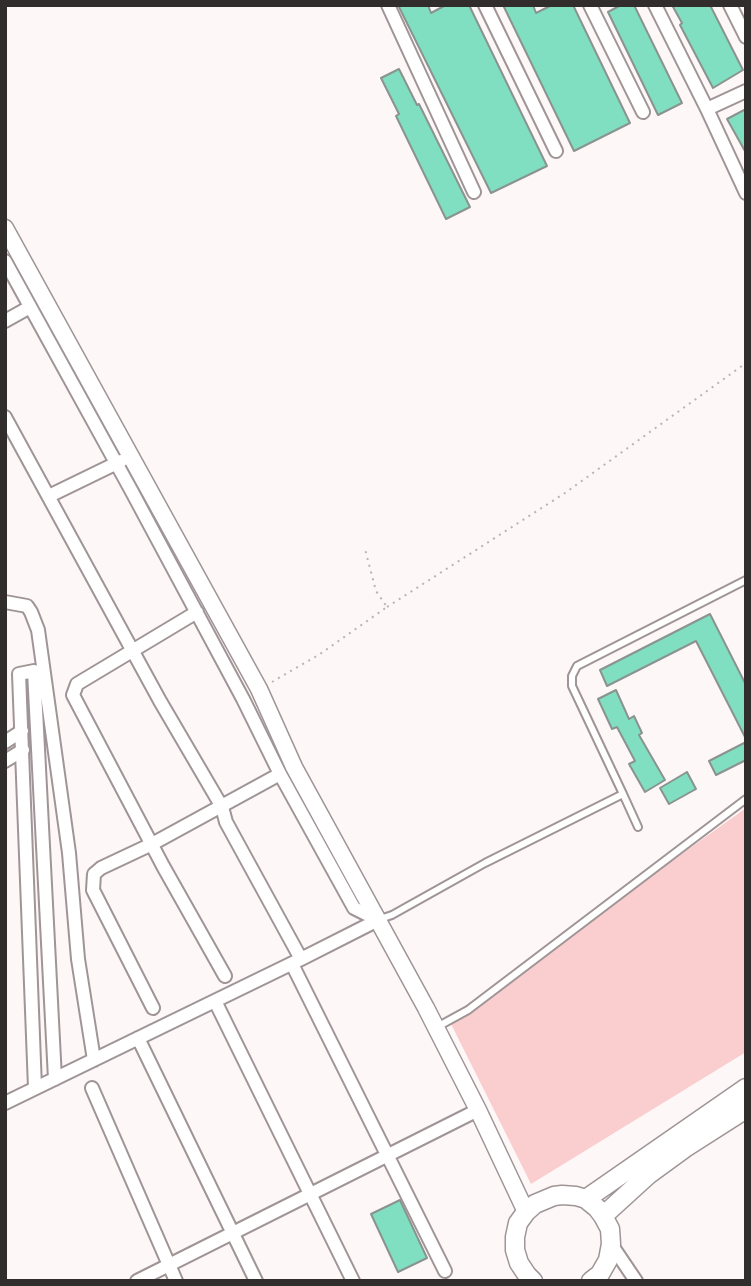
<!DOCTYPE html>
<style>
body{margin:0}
#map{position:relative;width:751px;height:1286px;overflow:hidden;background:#fef7f7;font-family:"Nunito Sans",sans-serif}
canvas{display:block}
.frame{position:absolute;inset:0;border:7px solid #312d2d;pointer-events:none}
</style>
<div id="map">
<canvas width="751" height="1286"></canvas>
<div class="frame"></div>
</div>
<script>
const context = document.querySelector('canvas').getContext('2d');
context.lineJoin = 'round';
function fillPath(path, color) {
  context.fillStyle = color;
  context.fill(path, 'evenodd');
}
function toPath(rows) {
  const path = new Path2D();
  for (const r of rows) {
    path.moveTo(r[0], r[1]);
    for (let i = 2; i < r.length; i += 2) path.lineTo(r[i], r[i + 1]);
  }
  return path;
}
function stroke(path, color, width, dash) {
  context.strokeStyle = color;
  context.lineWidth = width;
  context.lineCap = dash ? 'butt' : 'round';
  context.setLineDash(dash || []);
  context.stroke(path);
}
fillPath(toPath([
 [746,808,746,1052,531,1184,449,1020]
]), '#facdce');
const building = toPath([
 [398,5,428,5,431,13,446,5,469,5,547,166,491,193,398,5],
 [503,5,533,5,536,13,552,5,573,5,630,123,574,151,503,5],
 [621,5,634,5,682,103,658,115,608,12,621,5],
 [672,5,710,5,743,70,713,88,680,25,682,23,672,5],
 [399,69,417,105,419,104,470,207,446,219,396,116,399,114,381,78,399,69],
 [746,109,746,153,727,119,746,109],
 [710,614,746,685,746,739,696,641,607,686,600,670,710,614],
 [616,690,629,719,634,716,642,733,639,735,665,780,645,792,629,764,635,761,617,727,612,729,598,699,616,690],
 [746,742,746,760,716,775,709,761,746,742],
 [687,772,696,789,669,804,660,788,687,772],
 [400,1200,427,1258,398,1272,371,1214,400,1200]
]);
fillPath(building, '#80dfc1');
stroke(building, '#8a938f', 2);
const service = toPath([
 [623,794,638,827],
 [380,919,392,915,485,863,623,794,572,686,572,676,577,666,746,580],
 [437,1027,468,1010,746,799]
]);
const minor = toPath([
 [388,5,474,192],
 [485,5,556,151],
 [590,5,643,112],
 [655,5,707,109,746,91],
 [730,5,746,37],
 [707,109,746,193],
 [5,261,131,490,243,699,280,774,354,908,378,920],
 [5,321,30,307],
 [5,417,160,701,222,807,226,822,301,959],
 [49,496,121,461],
 [5,602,27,606,31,612,38,630,69,853,78,959,94,1060],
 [197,612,77,684,73,695,163,866,225,976],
 [5,742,22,731],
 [5,761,23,750],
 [292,964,445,1271],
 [215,1001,353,1281],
 [153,1008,93,890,94,874,101,868,152,844,280,774],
 [138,1038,256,1281],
 [35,1088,19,674,34,671,55,1079],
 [92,1088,176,1281],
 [5,1103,301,959,378,920],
 [611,1244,636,1281],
 [137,1281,478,1110]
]);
const tertiary = toPath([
 [5,228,259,689,294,767,426,1008,478,1110,526,1212]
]);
const secondary = toPath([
 [586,1199,746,1088],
 [603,1216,648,1175,685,1148,746,1109],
 [533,1281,527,1275,519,1263,515,1250,515,1237,518,1223,526,1212,535,1204,554,1196,562,1195,576,1196,586,1199,597,1208,603,1216,610,1229,611,1244,608,1260,600,1274,591,1281]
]);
stroke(service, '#a09596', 10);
stroke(minor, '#a09596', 16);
stroke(tertiary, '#a09596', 19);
stroke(secondary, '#a09596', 21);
stroke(toPath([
 [387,607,565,493,746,363],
 [272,682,320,654,387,607,376,591,365,549]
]), '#b9b3b3', 2, [2, 5]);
stroke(service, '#fff', 6);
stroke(minor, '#fff', 12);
stroke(tertiary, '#fff', 16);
stroke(secondary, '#fff', 18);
</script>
